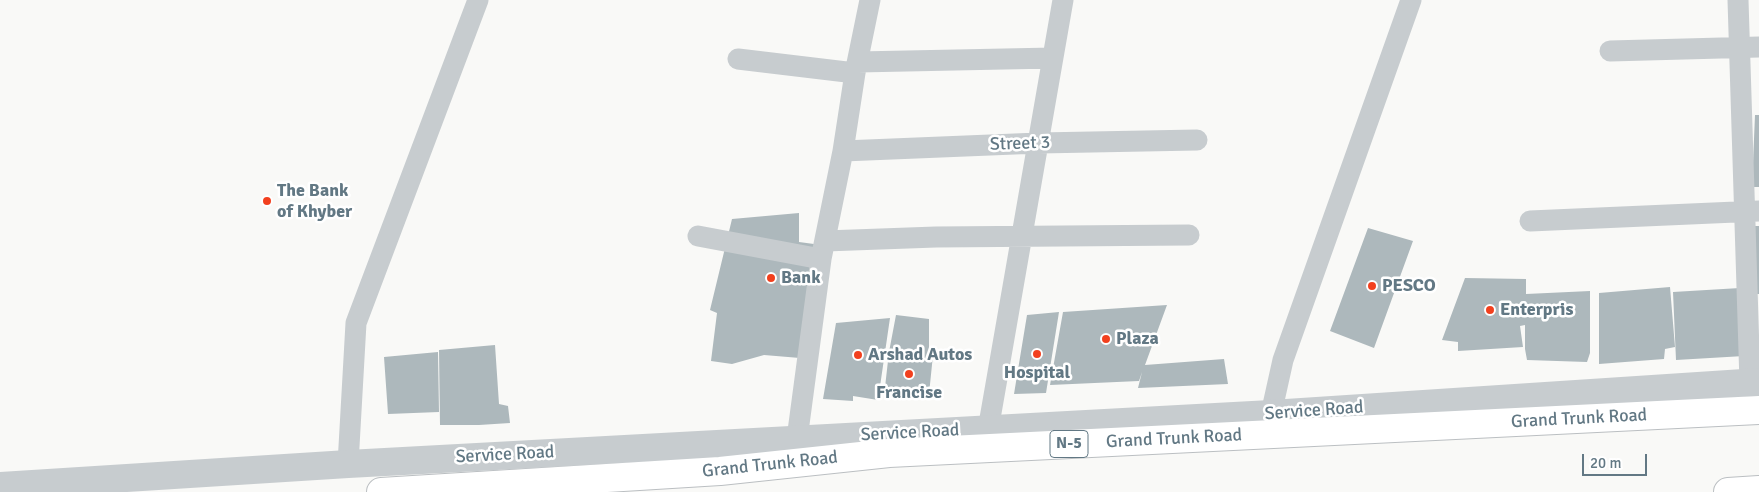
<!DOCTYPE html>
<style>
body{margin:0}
#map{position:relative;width:1759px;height:492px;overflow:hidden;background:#f9f9f7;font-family:Signika,sans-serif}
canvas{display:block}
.scale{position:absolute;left:1582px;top:454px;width:65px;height:22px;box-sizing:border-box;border:2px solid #627884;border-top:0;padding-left:6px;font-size:15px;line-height:18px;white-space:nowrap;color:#627884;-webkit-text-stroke:4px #fff;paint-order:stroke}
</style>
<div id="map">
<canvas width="1759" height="492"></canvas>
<div class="scale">20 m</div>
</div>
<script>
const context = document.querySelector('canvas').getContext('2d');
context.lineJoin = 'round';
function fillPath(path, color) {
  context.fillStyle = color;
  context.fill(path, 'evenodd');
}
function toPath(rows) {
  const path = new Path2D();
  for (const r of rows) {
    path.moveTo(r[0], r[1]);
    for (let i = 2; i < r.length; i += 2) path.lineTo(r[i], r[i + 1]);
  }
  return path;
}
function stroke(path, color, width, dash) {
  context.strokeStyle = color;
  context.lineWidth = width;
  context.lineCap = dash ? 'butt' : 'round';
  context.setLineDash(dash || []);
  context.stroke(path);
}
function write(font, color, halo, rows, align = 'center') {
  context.font = font + ' Signika,sans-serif';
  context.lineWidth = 5;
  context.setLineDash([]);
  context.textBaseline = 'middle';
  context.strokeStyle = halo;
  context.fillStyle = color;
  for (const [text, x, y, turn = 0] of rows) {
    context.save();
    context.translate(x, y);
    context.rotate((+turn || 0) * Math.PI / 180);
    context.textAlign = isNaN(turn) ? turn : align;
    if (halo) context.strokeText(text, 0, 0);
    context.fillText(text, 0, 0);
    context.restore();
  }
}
fillPath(toPath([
 [1755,115,1759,115,1759,187,1752,187],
 [799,213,799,242,829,246,812,359,764,355,732,364,711,361,717,313,710,310,732,219],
 [1751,226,1759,226,1759,294,1754,294],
 [1368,228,1413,241,1374,348,1330,331],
 [1465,278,1526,279,1526,294,1590,291,1590,353,1587,362,1527,360,1525,349,1525,325,1520,326,1523,347,1458,351,1458,342,1442,340],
 [1670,287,1675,347,1665,349,1664,359,1599,364,1599,293],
 [1740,288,1744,356,1676,360,1673,292],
 [1167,305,1145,365,1224,359,1228,384,1138,388,1142,372,1139,381,1050,385,1063,312],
 [1059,312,1046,393,1014,394,1027,315],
 [896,315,929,319,929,352,933,355,929,394,884,396,889,352],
 [890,318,878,400,853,396,853,401,823,399,836,323],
 [495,345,499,404,508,406,510,423,479,425,440,425,439,350],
 [438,352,439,412,388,414,384,357]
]), '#adb8bc');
const trunk = toPath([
 [381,492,720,471,889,453,1759,410],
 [1728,492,1759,490]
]);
stroke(trunk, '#bbbfc2', 30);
stroke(toPath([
 [1738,0,1750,383],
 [1610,51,1759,47],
 [738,59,855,73],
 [858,62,1053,58],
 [843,151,1039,143,1197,140],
 [1530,221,1759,211],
 [698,236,821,259],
 [825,241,936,237,1189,235],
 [1271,414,1283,360,1411,0],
 [988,430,1063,0],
 [797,439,821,259,843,151,855,73,870,0],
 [348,464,356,323,478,0]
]), '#c7cccf', 21);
stroke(toPath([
 [0,486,348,464,1271,414,1759,382]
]), '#c7cccf', 28);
stroke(trunk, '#fff', 28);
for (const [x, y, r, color] of [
 [267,201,5,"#f2401e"],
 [771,278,5,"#f2401e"],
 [1372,286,5,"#f2401e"],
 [1490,310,5,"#f2401e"],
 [1106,339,5,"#f2401e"],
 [1037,354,5,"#f2401e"],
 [858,355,5,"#f2401e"],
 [909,374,5,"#f2401e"]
]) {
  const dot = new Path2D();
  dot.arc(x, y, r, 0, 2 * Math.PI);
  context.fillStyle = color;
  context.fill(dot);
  stroke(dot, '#fff', 2);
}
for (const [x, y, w] of [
 [1069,444,38]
]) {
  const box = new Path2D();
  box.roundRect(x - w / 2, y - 13.5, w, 27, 4);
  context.fillStyle = '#fff';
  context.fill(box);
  stroke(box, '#627884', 1);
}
write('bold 16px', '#627884', null, [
 ["N-5",1069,444]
]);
write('18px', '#627884', '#fff', [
 ["Street 3",1020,144,-2],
 ["Service Road",1314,411,-4],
 ["Grand Trunk Road",1579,419,-3],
 ["Service Road",910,433,-3],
 ["Grand Trunk Road",1174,439,-3],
 ["Service Road",505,455,-3],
 ["Grand Trunk Road",770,465,-6]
]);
write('bold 18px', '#627884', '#fff', [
 ["The Bank",277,191],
 ["of Khyber",277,212],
 ["Bank",781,278],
 ["PESCO",1382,286],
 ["Enterpris",1500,310],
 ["Plaza",1116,339],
 ["Arshad Autos",868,355],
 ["Hospital",1037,373,"center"],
 ["Francise",909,393,"center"]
], 'left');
</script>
